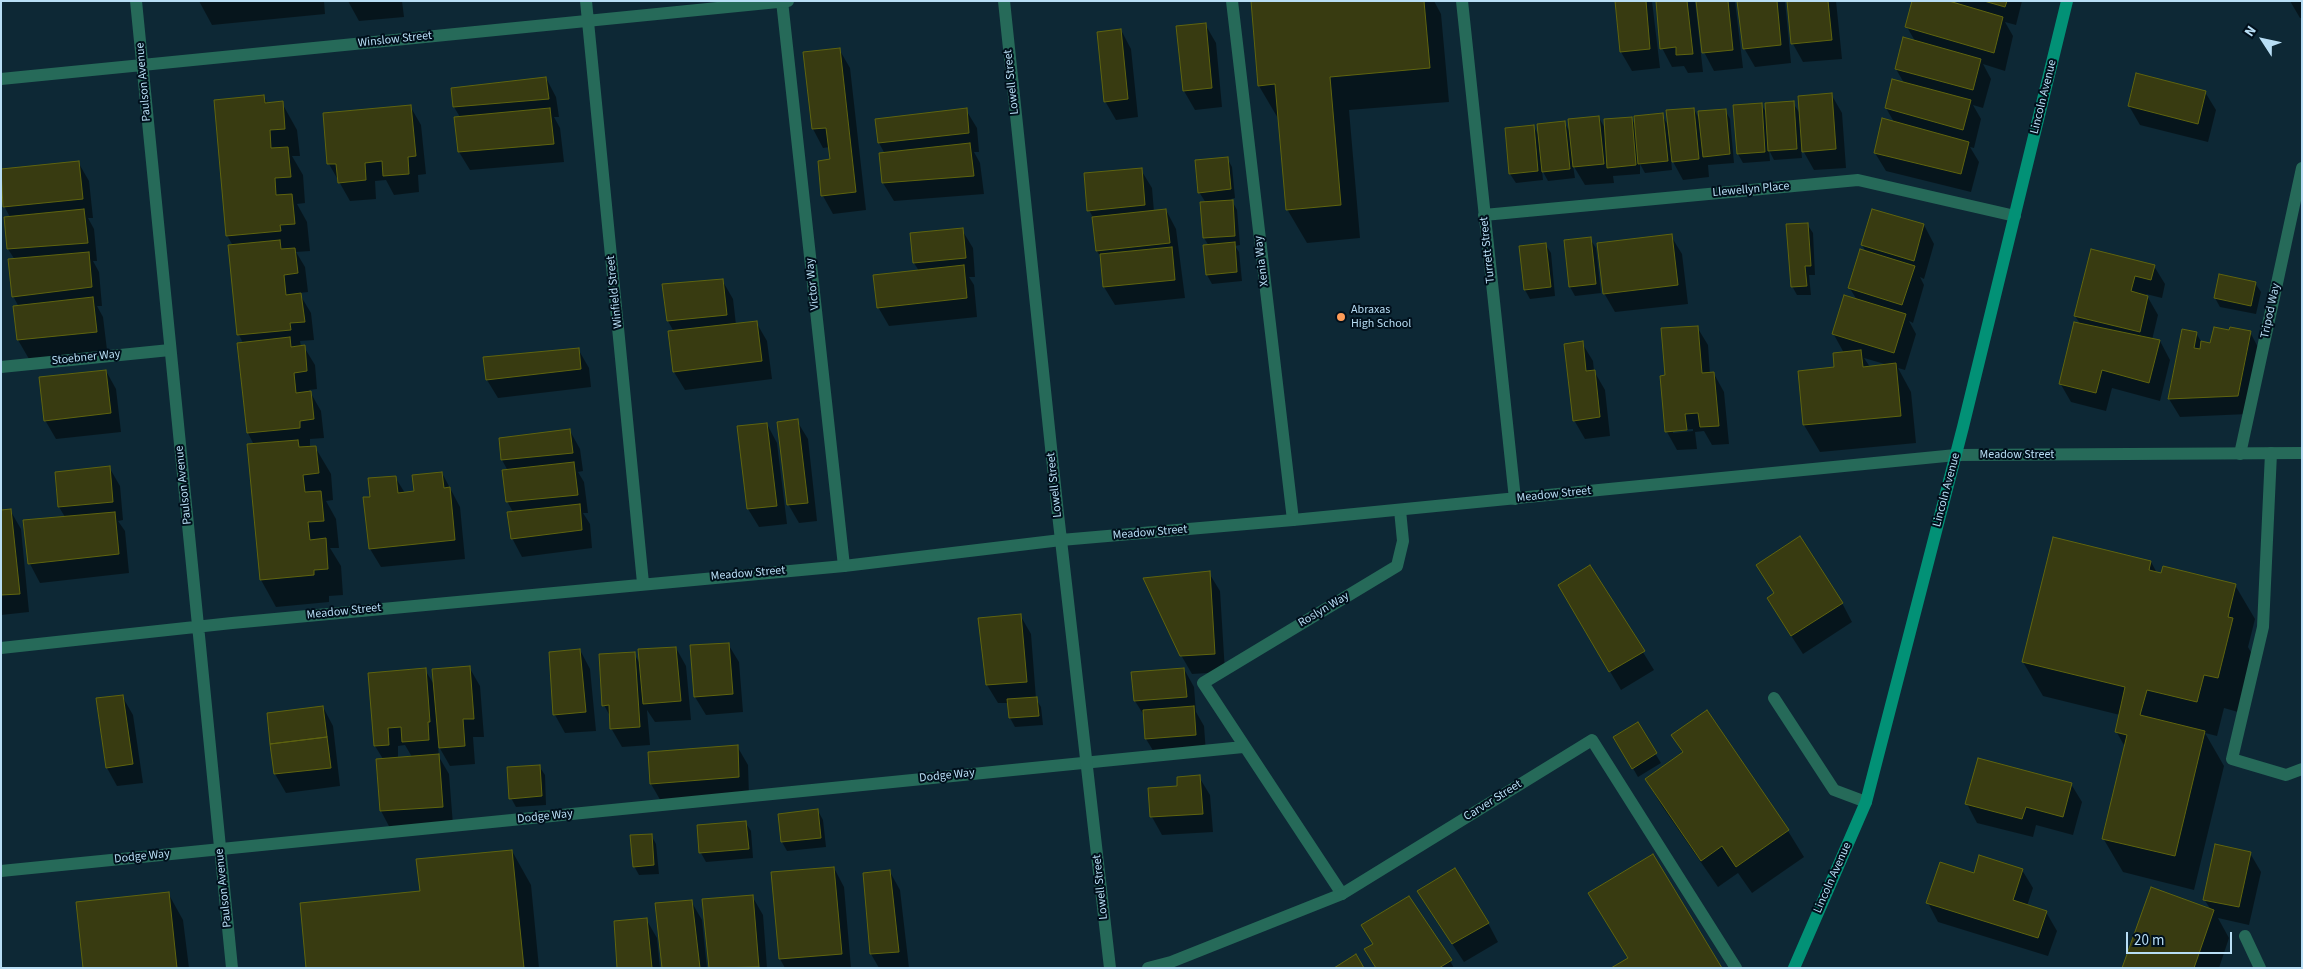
<!DOCTYPE html>
<style>
body{margin:0}
#map{position:relative;width:2303px;height:969px;overflow:hidden;background:#0d2835;font-family:"Source Sans 3",sans-serif}
canvas{display:block}
.frame{position:absolute;inset:0;border:2px solid #b8def5;pointer-events:none}
.north{position:absolute;left:2238px;top:15px;width:50px;height:50px;-webkit-text-stroke:4px #00101c;paint-order:stroke;rotate:305deg;font-size:14px;font-weight:700;line-height:20px;text-align:center;color:#b8def5}
.north::after{content:'';display:block;margin:auto;width:18px;height:22px;background:#b8def5;clip-path:polygon(50% 0,100% 100%,50% 72%,0 100%)}
.scale{position:absolute;left:2126px;top:932px;width:106px;height:22px;box-sizing:border-box;border:2px solid #b8def5;border-top:0;padding-left:6px;font-size:15px;line-height:18px;white-space:nowrap;color:#b8def5;-webkit-text-stroke:4px #00101c;paint-order:stroke}
</style>
<div id="map">
<canvas width="2303" height="969"></canvas>
<div class="frame"></div>
<div class="north">N</div>
<div class="scale">20 m</div>
</div>
<script>
const context = document.querySelector('canvas').getContext('2d');
context.lineJoin = 'round';
function fillPath(path, color) {
  context.fillStyle = color;
  context.fill(path, 'evenodd');
}
function toPath(rows) {
  const path = new Path2D();
  for (const r of rows) {
    path.moveTo(r[0], r[1]);
    for (let i = 2; i < r.length; i += 2) path.lineTo(r[i], r[i + 1]);
  }
  return path;
}
function stroke(path, color, width, dash) {
  context.strokeStyle = color;
  context.lineWidth = width;
  context.lineCap = dash ? 'butt' : 'round';
  context.setLineDash(dash || []);
  context.stroke(path);
}
function write(font, color, halo, rows, align = 'center') {
  context.font = font + ' "Source Sans 3",sans-serif';
  context.lineWidth = 4;
  context.setLineDash([]);
  context.textBaseline = 'middle';
  context.strokeStyle = halo;
  context.fillStyle = color;
  for (const [text, x, y, turn = 0] of rows) {
    context.save();
    context.translate(x, y);
    context.rotate((+turn || 0) * Math.PI / 180);
    context.textAlign = isNaN(turn) ? turn : align;
    if (halo) context.strokeText(text, 0, 0);
    context.fillText(text, 0, 0);
    context.restore();
  }
}
fillPath(toPath([
 [199,1,324,1,325,14,212,25],
 [348,1,402,1,404,17,359,21],
 [1256,1,1434,1,1441,14,1449,102,1349,110,1360,238,1307,243,1287,209,1279,120,1259,86],
 [1617,1,1652,1,1660,68,1632,71,1621,52],
 [1657,1,1695,1,1703,72,1688,73,1684,66,1672,67,1662,48],
 [1698,1,1735,1,1743,68,1714,71,1704,52],
 [1738,1,1785,1,1791,63,1755,67,1744,48],
 [1788,1,1836,1,1842,59,1803,62,1793,44],
 [1913,1,2022,1,2016,25,2005,22,2013,36,2005,71,1983,64,1991,79,1983,108,1973,105,1981,119,1974,148,1970,147,1979,162,1971,192,1886,171,1875,153,1894,122,1886,108,1904,83,1896,69,1915,41,1907,27],
 [2290,1,2302,1,2302,18,2300,18],
 [1205,24,1216,43,1222,107,1195,110,1184,91,1178,27],
 [1121,30,1131,49,1138,117,1116,120,1105,101],
 [839,49,850,68,866,210,833,214,823,196,831,160,830,147,823,148,813,129,804,53],
 [546,78,556,97,559,117,554,117,560,128,564,162,470,170,459,152,460,117,454,107],
 [2205,92,2216,110,2208,142,2140,125,2129,106],
 [1831,94,1842,113,1846,168,1814,170,1801,147,1802,158,1774,160,1769,150,1770,161,1743,163,1738,154,1761,104,1767,114,1793,103,1801,115],
 [264,97,268,104,282,103,297,130,300,156,292,156,303,175,305,203,297,204,307,222,310,251,296,252,305,267,308,292,299,293,311,313,314,340,300,341,301,347,304,347,315,365,317,389,309,390,321,411,324,438,310,439,310,448,315,447,331,474,333,500,326,501,336,519,339,548,330,548,341,566,343,595,329,596,329,602,276,607,261,580,254,445,248,433,238,344,243,343,239,335,229,246,233,246,227,235],
 [410,106,421,125,426,174,418,175,419,192,394,195,386,180,375,181,376,199,350,201,329,164],
 [1694,109,1700,121,1725,110,1730,119,1734,163,1708,165,1709,177,1683,180,1671,158,1672,170,1645,173,1640,164,1640,174,1613,176,1614,183,1585,185,1573,165,1575,178,1548,181,1542,170,1543,180,1516,183,1510,174,1534,127,1539,136,1564,122,1571,134,1599,118,1606,130,1631,118,1636,126,1662,115,1669,127],
 [966,110,977,128,979,152,974,152,980,163,984,194,894,201,883,183,885,154,879,143,877,120],
 [1227,158,1232,167,1235,198,1231,199,1237,210,1240,245,1235,246,1239,252,1242,281,1212,284,1207,275,1209,246,1204,238,1201,203,1206,203,1199,192],
 [78,162,89,181,93,218,88,218,94,229,97,261,93,261,99,272,102,306,97,306,103,317,107,350,29,359,18,340,15,308,19,307,13,296,15,260,8,249,10,217,4,206,1,170],
 [1141,170,1152,188,1154,212,1166,210,1176,229,1185,298,1115,305,1104,287,1102,259,1097,251,1094,219,1089,210],
 [1807,224,1813,233,1815,275,1809,275,1811,295,1797,295,1792,286],
 [1924,225,1934,244,1924,279,1920,277,1924,285,1913,323,1909,321,1916,334,1905,370,1898,368,1911,392,1916,443,1820,452,1804,425,1799,372,1835,368,1844,353,1833,333,1857,300,1849,287,1866,252,1862,245],
 [1864,358,1888,365,1870,367],
 [962,230,973,248,975,277,969,277,974,285,977,317,889,326,878,307,919,271,914,263,912,234],
 [1671,236,1682,254,1688,304,1615,312,1604,293],
 [1590,239,1596,248,1601,293,1575,296,1570,287],
 [1545,244,1551,253,1555,296,1530,299,1525,290],
 [2092,250,2154,266,2165,284,2162,298,2146,294,2158,315,2152,340,2160,341,2170,360,2160,401,2112,388,2106,411,2071,402,2060,383,2081,325,2075,316],
 [722,280,733,299,736,325,756,322,767,341,772,379,685,390,674,372,674,332,668,321,664,285],
 [2255,283,2261,292,2256,314,2220,307,2215,298],
 [1697,327,1708,345,1710,374,1714,374,1724,392,1729,444,1712,445,1704,431,1695,432,1697,449,1677,450,1667,432,1666,377],
 [1693,429,1693,431,1673,433,1673,430],
 [2250,332,2260,351,2248,414,2180,417,2169,399,2196,333,2202,343,2211,345],
 [1582,343,1593,361,1594,371,1605,390,1610,436,1585,439,1574,420],
 [578,349,589,368,591,387,498,398,487,380],
 [106,371,116,389,121,432,56,439,45,420],
 [797,421,808,439,817,521,799,523,788,504],
 [767,424,777,443,787,524,759,527,748,509],
 [570,431,580,449,583,471,578,472,584,482,588,513,583,513,590,524,592,548,522,557,512,538,513,512,507,501,508,471,502,460,500,439],
 [109,467,120,486,123,520,118,521,125,531,129,573,40,583,30,564,25,521,65,517,59,507,56,473],
 [442,473,460,507,465,559,381,567,370,549,371,498,395,477,405,493,415,492],
 [10,510,21,529,29,612,1,615,1,511],
 [2151,562,2157,573,2235,585,2255,619,2248,647,2252,654,2238,712,2224,708,2217,736,2205,733,2224,766,2194,890,2123,872,2103,838,2125,747,2116,731,2120,715,2043,696,2023,662],
 [1590,567,1654,670,1621,690,1559,585],
 [1209,573,1220,591,1225,672,1192,674,1181,655],
 [1842,603,1852,622,1803,654,1779,617],
 [1020,615,1031,634,1036,699,1041,707,1043,725,1015,727,1010,718,1008,703,998,703,987,685],
 [728,644,739,662,743,712,706,715,695,697],
 [676,648,686,666,691,720,655,722,647,710,650,745,622,747,611,728,611,718,604,705,634,654,641,665],
 [580,650,590,669,596,731,565,733,555,715],
 [469,667,480,686,484,737,473,737,475,764,450,766,438,745,439,757,449,774,453,825,391,830,381,811,377,760,383,759,375,746,425,670,435,686],
 [405,745,412,757,398,758,398,746],
 [1184,669,1194,687,1196,712,1204,726,1206,753,1157,757,1146,739,1145,717,1135,701,1133,673],
 [122,696,133,715,143,783,117,786,107,768],
 [323,707,333,726,340,786,286,793,275,774,268,714],
 [1706,712,1788,831,1804,857,1752,893,1738,873,1718,887,1662,806,1646,780,1683,754,1673,736],
 [1637,724,1661,763,1638,777,1615,737],
 [737,746,748,765,749,796,662,803,651,784,649,753],
 [539,766,545,775,546,805,516,807,511,798],
 [1199,777,1210,795,1213,832,1162,835,1152,817,1179,787],
 [2071,784,2082,802,2073,835,2036,825,2033,837,1977,823,1967,804],
 [818,811,823,820,826,847,787,851,782,842],
 [745,822,751,831,753,858,706,862,701,853],
 [651,835,656,844,659,874,639,875,634,866],
 [512,851,531,885,539,968,307,968,421,892],
 [2250,853,2261,872,2249,925,2218,918,2229,938,2219,968,2123,968,2211,910,2204,899],
 [834,868,844,887,851,968,785,968,780,959],
 [2022,870,2033,888,2027,906,2046,912,2057,931,2048,956,1938,922,1928,903,1974,875],
 [890,872,900,890,909,968,879,968,871,954,864,874],
 [168,893,183,920,189,968,84,968],
 [752,896,763,915,767,968,711,968],
 [691,901,702,920,707,968,663,968],
 [1430,910,1488,923,1498,942,1464,962],
 [646,919,657,938,660,968,619,968],
 [1450,961,1454,968,1376,968]
]), '#0007');
const building = toPath([
 [1251,1,1424,1,1430,68,1330,77,1341,205,1286,210,1275,84,1258,86,1251,1],
 [1615,1,1646,1,1650,49,1620,52,1615,1],
 [1656,1,1687,1,1693,54,1676,55,1676,47,1660,49,1656,1],
 [1696,1,1728,1,1733,50,1702,53,1696,1],
 [1737,1,1777,1,1781,45,1743,49,1737,1],
 [1787,1,1828,1,1832,40,1791,44,1787,1],
 [1912,1,1949,1,2003,17,1994,53,1905,27,1912,1],
 [1984,1,2007,1,2005,7,1984,1],
 [1206,23,1212,88,1183,91,1176,26,1206,23],
 [1121,29,1128,99,1104,102,1097,32,1121,29],
 [1903,37,1981,59,1973,90,1895,69,1903,37],
 [840,48,856,192,821,196,818,161,830,159,826,128,812,129,803,52,840,48],
 [2136,73,2206,91,2198,124,2128,106,2136,73],
 [546,77,549,99,453,107,451,88,546,77],
 [1892,79,1971,100,1963,130,1885,108,1892,79],
 [1832,93,1836,149,1802,152,1798,96,1832,93],
 [264,95,265,103,283,101,285,129,270,130,271,148,288,147,291,177,275,178,276,195,292,194,295,224,280,225,281,231,226,236,214,100,264,95],
 [1794,101,1797,149,1768,151,1765,103,1794,101],
 [1762,103,1765,152,1737,154,1733,105,1762,103],
 [411,105,416,156,408,157,409,174,383,176,382,161,365,163,366,180,338,183,336,164,327,164,323,113,411,105],
 [550,108,554,144,458,152,454,117,550,108],
 [967,108,969,133,878,143,875,119,967,108],
 [1694,108,1699,159,1672,162,1666,110,1694,108],
 [1726,109,1730,154,1703,157,1698,111,1726,109],
 [1663,113,1668,161,1638,164,1634,116,1663,113],
 [1599,116,1604,164,1573,167,1568,119,1599,116],
 [1632,117,1636,165,1607,168,1604,119,1632,117],
 [1882,118,1969,142,1961,174,1874,153,1882,118],
 [1565,121,1570,169,1542,172,1537,124,1565,121],
 [1534,125,1538,171,1509,174,1505,128,1534,125],
 [970,143,974,176,882,183,879,153,970,143],
 [1228,157,1231,189,1198,193,1195,160,1228,157],
 [79,161,83,199,3,207,1,169,79,161],
 [1142,168,1145,205,1087,211,1084,173,1142,168],
 [1233,200,1235,236,1203,238,1200,202,1233,200],
 [84,209,88,243,7,249,4,217,84,209],
 [1166,209,1170,243,1096,251,1092,217,1166,209],
 [1872,209,1924,224,1914,261,1861,245,1872,209],
 [1808,223,1811,266,1805,266,1807,286,1791,287,1786,224,1808,223],
 [963,228,966,258,913,263,910,233,963,228],
 [1672,234,1678,285,1603,294,1597,243,1672,234],
 [1591,237,1596,284,1569,287,1564,240,1591,237],
 [280,240,281,249,295,248,298,273,284,275,286,295,301,293,305,322,290,323,291,330,237,335,228,245,280,240],
 [1235,242,1237,272,1206,275,1203,245,1235,242],
 [1546,243,1551,287,1524,290,1519,246,1546,243],
 [1172,247,1175,280,1103,287,1100,254,1172,247],
 [1860,249,1915,266,1902,305,1848,288,1860,249],
 [2091,249,2155,265,2151,280,2135,276,2131,291,2148,296,2140,332,2074,316,2091,249],
 [89,252,92,287,12,297,8,259,89,252],
 [964,265,967,298,877,308,873,275,964,265],
 [2219,274,2256,282,2251,306,2214,298,2219,274],
 [723,279,727,315,667,321,662,284,723,279],
 [1844,295,1906,314,1894,353,1832,334,1844,295],
 [93,297,97,332,17,340,13,306,93,297],
 [757,321,762,361,673,372,668,331,757,321],
 [2074,322,2160,340,2149,383,2102,370,2096,393,2059,384,2074,322],
 [1698,326,1702,373,1714,372,1719,426,1700,427,1698,413,1685,414,1687,430,1665,432,1660,376,1665,375,1661,328,1698,326],
 [2214,327,2229,330,2230,327,2251,331,2238,396,2168,399,2182,329,2197,332,2194,348,2200,349,2201,341,2210,343,2214,327],
 [290,337,291,347,305,345,307,371,294,373,296,393,311,391,314,419,300,421,300,428,247,433,237,343,290,337],
 [1583,341,1586,371,1595,370,1600,417,1573,421,1564,344,1583,341],
 [579,348,581,369,486,380,483,357,579,348],
 [1861,350,1863,367,1896,363,1901,416,1803,425,1798,371,1834,367,1833,353,1861,350],
 [106,370,111,413,44,421,39,377,106,370],
 [798,419,808,503,787,505,777,422,798,419],
 [767,423,777,506,747,509,737,426,767,423],
 [570,429,573,453,501,460,499,438,570,429],
 [298,440,299,447,316,446,319,473,303,475,305,492,321,491,324,521,308,522,310,540,326,538,328,569,314,570,314,575,260,580,247,444,298,440],
 [574,462,578,495,506,502,502,470,574,462],
 [110,466,113,502,58,507,55,472,110,466],
 [442,472,444,488,450,487,455,540,369,549,363,497,370,497,368,478,396,476,398,493,414,491,412,475,442,472],
 [580,504,582,530,511,539,507,512,580,504],
 [11,509,20,594,1,595,1,510,11,509],
 [115,512,119,554,28,564,23,520,115,512],
 [1800,536,1843,603,1791,636,1767,598,1774,593,1756,565,1800,536],
 [2053,537,2151,561,2149,570,2161,573,2163,566,2236,584,2228,617,2233,618,2218,678,2204,675,2197,702,2147,690,2140,715,2205,731,2175,856,2102,839,2127,735,2115,732,2125,687,2022,662,2053,537],
 [1590,565,1645,651,1609,672,1558,585,1590,565],
 [1210,571,1215,654,1180,656,1143,578,1210,571],
 [1021,614,1027,682,986,685,978,618,1021,614],
 [729,643,733,694,694,697,690,645,729,643],
 [676,647,681,701,643,704,638,649,676,647],
 [580,649,586,712,553,715,549,652,580,649],
 [635,652,640,727,610,729,609,705,602,706,599,654,635,652],
 [470,666,474,719,463,719,465,746,439,748,432,669,470,666],
 [426,668,430,722,428,722,429,740,402,742,401,727,388,728,389,745,374,746,368,673,426,668],
 [1184,668,1187,697,1134,701,1131,672,1184,668],
 [123,695,133,764,106,768,96,698,123,695],
 [1037,697,1039,716,1009,718,1007,699,1037,697],
 [323,706,327,737,270,744,267,713,323,706],
 [1194,706,1196,735,1145,739,1143,710,1194,706],
 [1707,710,1789,830,1736,867,1722,846,1701,861,1645,779,1683,752,1671,735,1707,710],
 [1638,722,1657,753,1632,769,1613,737,1638,722],
 [327,737,331,768,274,774,270,744,327,737],
 [738,745,739,777,650,784,648,752,738,745],
 [439,754,443,807,380,811,376,759,439,754],
 [1978,758,2072,783,2063,817,2026,807,2022,819,1965,804,1978,758],
 [540,765,542,796,509,799,507,767,540,765],
 [1200,775,1203,814,1150,817,1148,788,1177,786,1177,777,1200,775],
 [818,809,821,838,781,842,778,814,818,809],
 [746,821,749,849,699,853,697,825,746,821],
 [652,834,654,865,633,867,630,835,652,834],
 [2215,844,2251,852,2239,907,2203,900,2215,844],
 [512,850,524,968,306,968,300,903,420,891,416,859,512,850],
 [1653,854,1722,968,1611,968,1628,958,1588,893,1653,854],
 [1979,855,2023,869,2013,900,2047,911,2038,938,1926,903,1940,862,1974,873,1979,855],
 [834,867,842,954,779,959,771,872,834,867],
 [1455,868,1489,923,1452,944,1417,891,1455,868],
 [890,870,899,952,870,954,863,873,890,870],
 [2151,887,2214,910,2194,968,2122,968,2151,887],
 [169,892,177,968,83,968,76,902,169,892],
 [753,895,759,967,709,968,702,899,753,895],
 [1409,896,1452,960,1439,968,1376,968,1364,949,1373,944,1361,925,1409,896],
 [692,900,700,968,662,968,655,903,692,900],
 [647,918,652,968,617,968,614,921,647,918],
 [1356,954,1364,968,1334,968,1356,954]
]);
fillPath(building, '#383b11');
stroke(building, '#5f640f', 1);
stroke(toPath([
 [782,1,844,566],
 [1232,1,1293,520],
 [1,367,170,350],
 [2271,453,2263,627,2232,759,2286,775,2302,769],
 [2240,454,2302,168],
 [1774,698,1834,790,1866,802],
 [1,871,1243,747],
 [1342,894,1203,683,1397,566,1403,541,1400,510]
]), '#266a59', 12);
stroke(toPath([
 [136,1,232,968],
 [586,1,643,583],
 [1004,1,1058,514,1110,968],
 [1462,1,1515,499],
 [1,79,788,1],
 [1484,215,1858,180,2015,216],
 [1,648,232,623,844,566,1061,540,1293,520,1956,455,2302,453],
 [2245,936,2260,968],
 [1148,968,1171,962,1342,894,1592,740,1736,968]
]), '#266a59', 12);
stroke(toPath([
 [1794,968,1866,802,1963,427,2067,1]
]), '#029176', 12);
for (const [x, y, r, color] of [
 [1341,317,5,"#fe9c58"]
]) {
  const dot = new Path2D();
  dot.arc(x, y, r, 0, 2 * Math.PI);
  context.fillStyle = color;
  context.fill(dot);
  stroke(dot, '#00101c', 2);
}
write('12px', '#b8def5', '#00101c', [
 ["Winslow Street",395,40,-6],
 ["Paulson Avenue",144,82,-95],
 ["Lowell Street",1012,82,-96],
 ["Lincoln Avenue",2044,97,-76],
 ["Llewellyn Place",1751,190,-5],
 ["Turrett Street",1488,250,-96],
 ["Xenia Way",1262,261,-97],
 ["Victor Way",813,284,-96],
 ["Winfield Street",615,292,-96],
 ["Tripod Way",2271,311,-78],
 ["Stoebner Way",86,358,-6],
 ["Meadow Street",2017,455],
 ["Paulson Avenue",184,485,-96],
 ["Lowell Street",1055,485,-96],
 ["Lincoln Avenue",1947,490,-75],
 ["Meadow Street",1554,495,-6],
 ["Meadow Street",1150,533,-5],
 ["Meadow Street",748,574,-5],
 ["Roslyn Way",1324,610,-31],
 ["Meadow Street",344,612,-6],
 ["Dodge Way",947,776,-6],
 ["Carver Street",1493,801,-32],
 ["Dodge Way",545,817,-6],
 ["Dodge Way",142,857,-6],
 ["Lincoln Avenue",1833,878,-66],
 ["Lowell Street",1101,887,-96],
 ["Paulson Avenue",224,888,-96]
]);
write('12px', '#b8def5', '#00101c', [
 ["Abraxas",1351,310],
 ["High School",1351,324]
], 'left');
</script>
